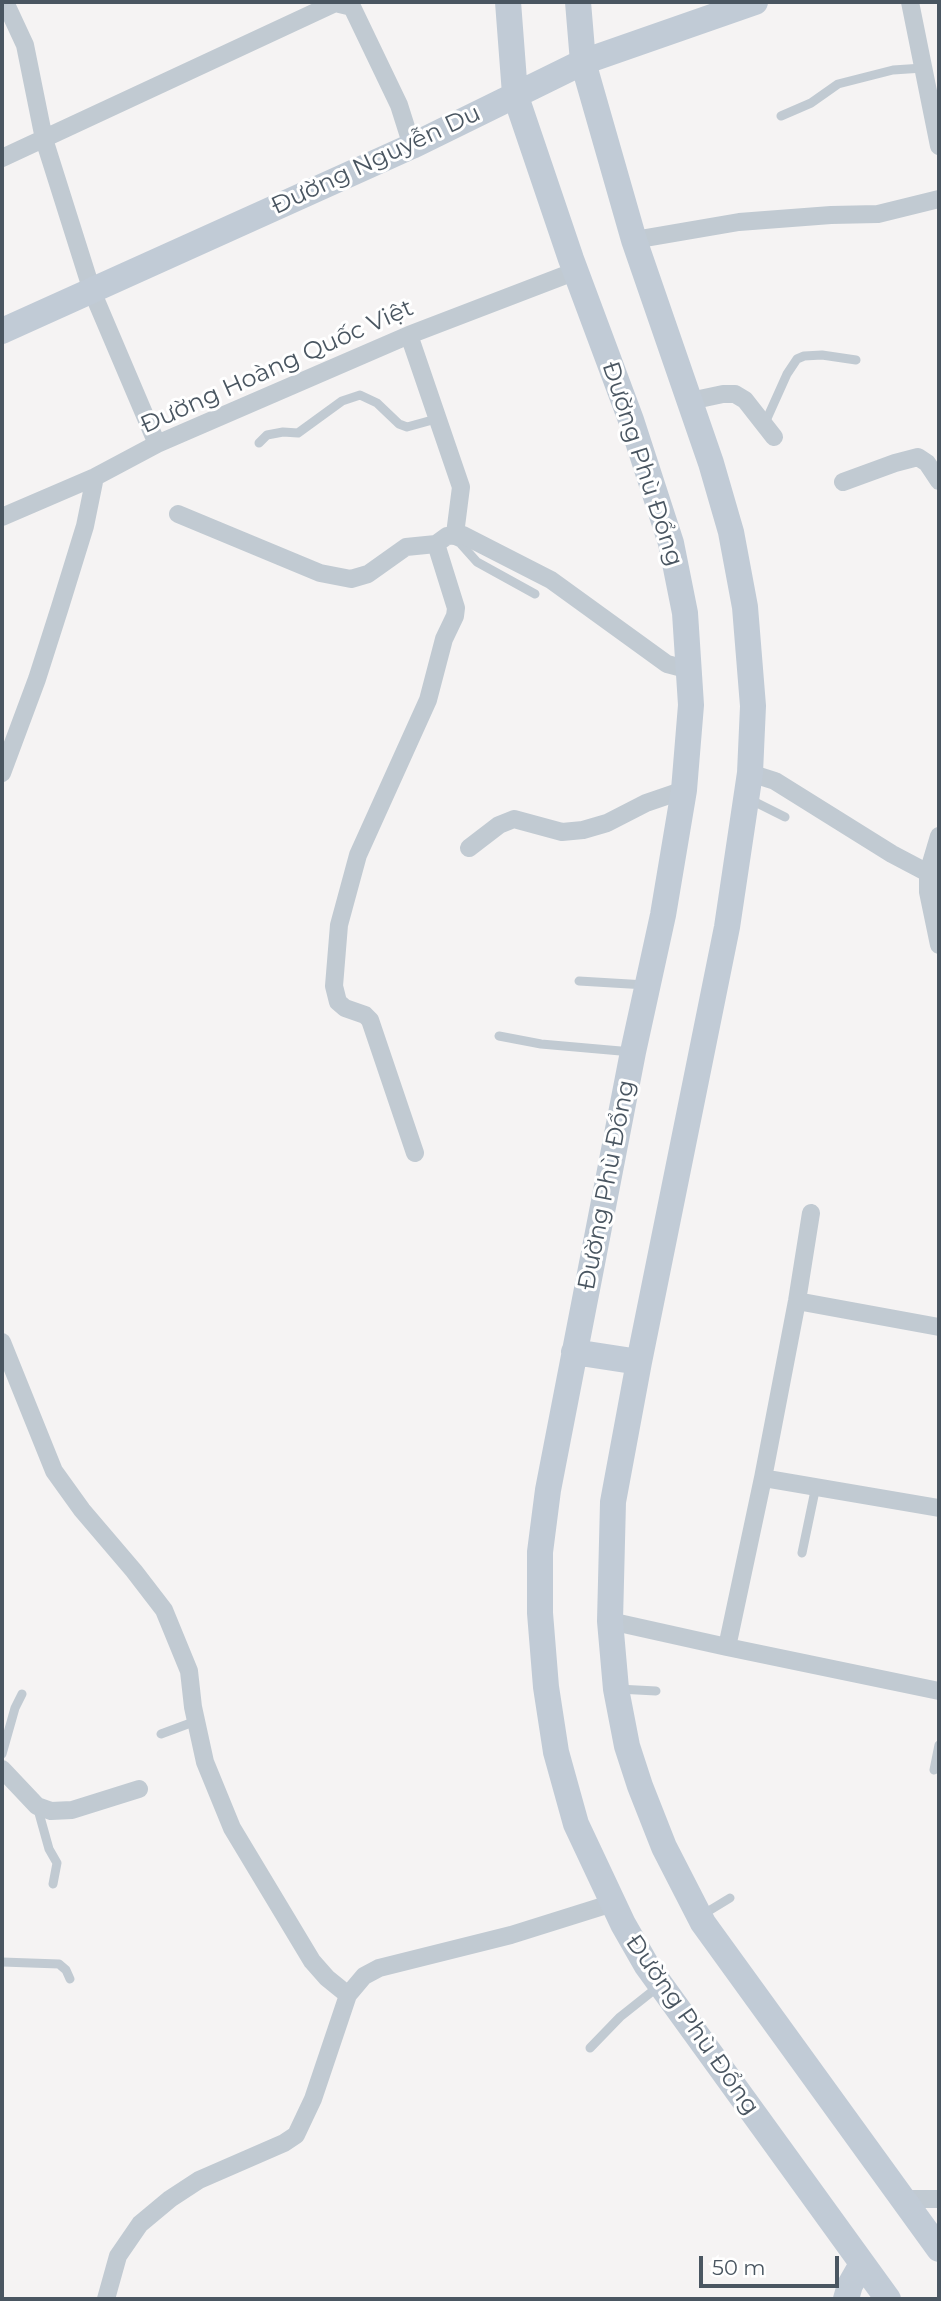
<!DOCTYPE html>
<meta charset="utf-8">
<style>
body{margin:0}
#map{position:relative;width:941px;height:2301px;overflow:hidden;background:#f5f3f3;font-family:Montserrat,sans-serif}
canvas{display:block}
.frame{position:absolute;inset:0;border:4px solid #4a5661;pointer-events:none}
.scale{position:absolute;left:699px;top:2256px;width:140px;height:32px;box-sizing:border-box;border:4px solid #4a5661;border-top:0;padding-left:9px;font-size:21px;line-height:24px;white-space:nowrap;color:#4a5661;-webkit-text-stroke:5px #fff;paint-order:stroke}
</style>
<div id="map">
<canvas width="941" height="2301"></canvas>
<div class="frame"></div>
<div class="scale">50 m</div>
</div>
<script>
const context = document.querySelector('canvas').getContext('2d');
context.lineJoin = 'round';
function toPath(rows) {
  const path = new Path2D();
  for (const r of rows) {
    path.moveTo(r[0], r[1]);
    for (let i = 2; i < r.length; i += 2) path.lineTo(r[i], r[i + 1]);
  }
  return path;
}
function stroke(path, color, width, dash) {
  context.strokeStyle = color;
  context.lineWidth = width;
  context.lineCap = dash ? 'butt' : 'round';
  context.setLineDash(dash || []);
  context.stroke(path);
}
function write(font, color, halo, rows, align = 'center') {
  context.font = font + ' Montserrat,sans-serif';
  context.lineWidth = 6;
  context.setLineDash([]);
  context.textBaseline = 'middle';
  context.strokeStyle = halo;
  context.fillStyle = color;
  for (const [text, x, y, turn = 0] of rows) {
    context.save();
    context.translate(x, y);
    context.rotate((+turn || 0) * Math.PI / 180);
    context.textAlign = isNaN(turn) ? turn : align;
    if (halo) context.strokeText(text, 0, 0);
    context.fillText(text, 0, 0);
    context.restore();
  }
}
stroke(toPath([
 [781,116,811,103,838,84,893,70,923,68],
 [765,423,787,374,797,359,804,356,822,355,856,360],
 [259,443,267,435,283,432,298,433,342,401,360,395,377,403,399,424,407,427,436,419],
 [451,539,460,543,477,562,535,594],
 [749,799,785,817],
 [579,981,646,985],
 [499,1036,541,1044,632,1052],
 [802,1553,816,1486],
 [618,1689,656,1691],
 [161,1734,196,1721],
 [2,1754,15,1708,22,1694],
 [934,1770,939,1745],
 [37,1806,49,1849,57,1863,53,1884],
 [702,1915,730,1898],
 [2,1962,59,1964,66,1970,70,1979],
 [590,2048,620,2017,659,1986]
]), '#c1cad2', 9);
stroke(toPath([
 [5,2,25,45,44,139,92,291,157,444],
 [910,2,939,146],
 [2,158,335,3,352,7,399,105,412,146],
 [634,240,739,222,831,215,878,214,939,199],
 [409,335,461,487,455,534],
 [690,401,723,394,735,394,745,400,774,437],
 [843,482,895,463,918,457,927,463,939,481],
 [178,514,320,573,351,579,368,574,406,547,436,544,447,536,463,535,551,580,667,664,690,670],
 [2,517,95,477,157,444,409,335,576,271],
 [2,773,37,679,60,607,85,526,95,477],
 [750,773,775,781,892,854,928,873],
 [939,836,928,873,928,892,939,945],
 [469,848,499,825,514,819,562,832,583,830,607,823,646,803,684,790],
 [415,1153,370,1020,365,1015,345,1008,338,1002,334,986,339,925,358,855,428,700,444,639,455,616,456,608,436,544],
 [797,1301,939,1327],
 [2,1342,54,1471,82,1510,134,1571,164,1610,189,1671,193,1707,205,1762,232,1828,312,1961,327,1978,348,1995],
 [763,1478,797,1301,811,1213],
 [610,1621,727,1647,763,1478,939,1508],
 [727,1647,939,1691],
 [2,1769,37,1806,51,1811,72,1810,139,1789],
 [902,2199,939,2199],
 [106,2299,118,2256,140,2224,170,2199,199,2180,284,2143,296,2135,313,2099,348,1995,364,1976,379,1968,511,1935,613,1903]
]), '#c1cad2', 18);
stroke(toPath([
 [508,2,515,94,571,259,631,420,671,543,685,613,691,705,684,790,663,915,633,1052,548,1490,540,1552,540,1613,546,1687,556,1752,576,1824,623,1924,647,1966,888,2299],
 [578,2,583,62,634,240,711,463,731,532,745,607,753,706,750,773,727,927,639,1362,613,1502,610,1621,616,1689,627,1746,640,1786,664,1847,703,1923,939,2249],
 [2,331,412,146,583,62,755,2],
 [574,1352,639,1362],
 [846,2299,850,2285,862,2264]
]), '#c1cbd6', 26);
write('24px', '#4a5661', '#fff', [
 ["Đường Nguyễn Du",376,160,-25],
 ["Đường Hoàng Quốc Việt",277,367,-24],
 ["Đường Phù Đổng",642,464,72],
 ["Đường Phù Đổng",607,1185,-79],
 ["Đường Phù Đổng",692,2025,55]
]);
</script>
